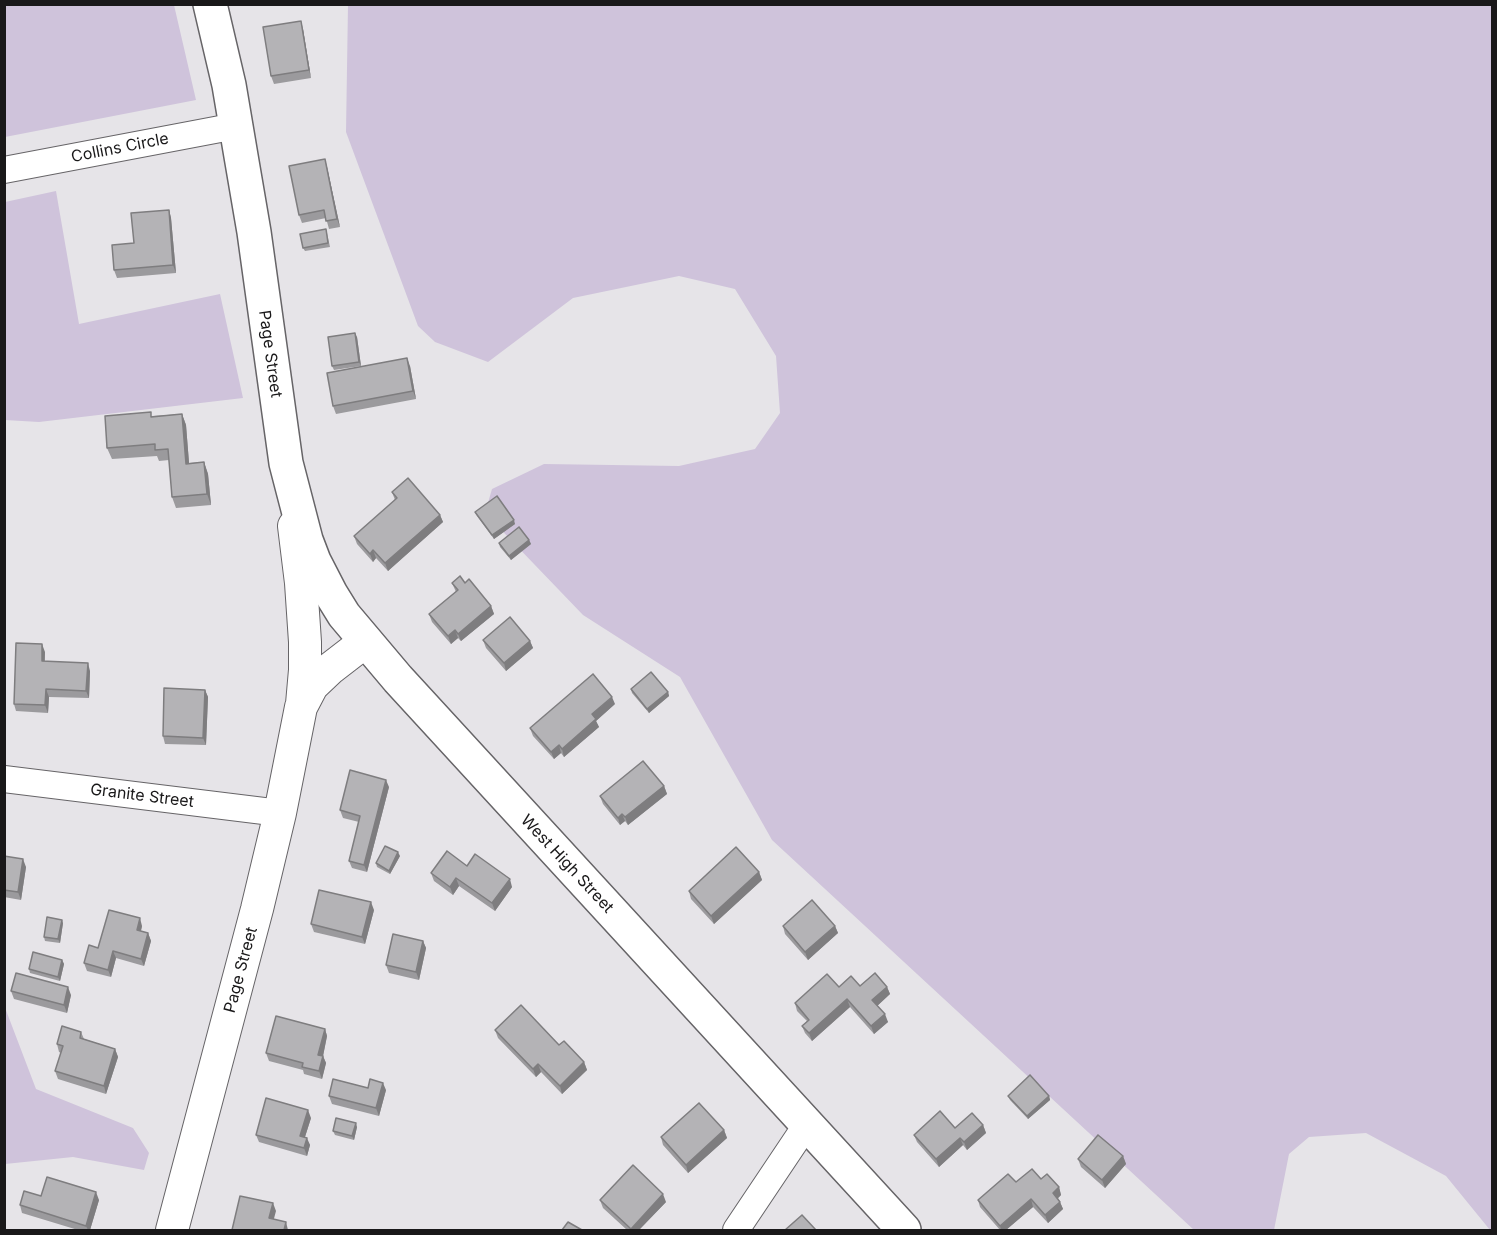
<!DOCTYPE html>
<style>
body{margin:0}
#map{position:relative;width:1497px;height:1235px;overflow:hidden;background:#e6e4e8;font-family:Inter,sans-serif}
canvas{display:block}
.frame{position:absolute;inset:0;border:6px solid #191819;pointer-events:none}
</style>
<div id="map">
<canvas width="1497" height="1235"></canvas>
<div class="frame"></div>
</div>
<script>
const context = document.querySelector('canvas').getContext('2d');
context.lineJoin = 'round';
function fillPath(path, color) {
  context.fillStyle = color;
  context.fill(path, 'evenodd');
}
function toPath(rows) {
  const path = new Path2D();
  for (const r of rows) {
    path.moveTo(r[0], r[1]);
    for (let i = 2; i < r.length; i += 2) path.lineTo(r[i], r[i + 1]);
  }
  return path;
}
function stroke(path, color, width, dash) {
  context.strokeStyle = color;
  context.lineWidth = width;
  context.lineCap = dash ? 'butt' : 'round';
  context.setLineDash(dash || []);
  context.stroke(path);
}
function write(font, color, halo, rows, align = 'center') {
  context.font = font + ' Inter,sans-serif';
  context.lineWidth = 4.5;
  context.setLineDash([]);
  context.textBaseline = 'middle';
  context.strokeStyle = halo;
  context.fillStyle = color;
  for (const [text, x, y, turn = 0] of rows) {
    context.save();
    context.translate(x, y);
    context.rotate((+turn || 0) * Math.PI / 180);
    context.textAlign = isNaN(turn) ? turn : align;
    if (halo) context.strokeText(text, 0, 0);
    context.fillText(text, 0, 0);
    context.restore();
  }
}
fillPath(toPath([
 [5,4,174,5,196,100,5,137],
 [348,5,1492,5,1492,1230,1490,1230,1446,1176,1366,1133,1309,1137,1289,1154,1274,1230,1194,1230,772,840,680,677,583,615,485,513,492,489,544,464,679,466,755,449,780,413,776,356,735,289,679,276,573,298,488,362,435,342,418,326,346,132],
 [56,191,79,324,220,294,243,398,39,422,5,420,5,202],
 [4,1005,36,1089,133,1128,149,1153,144,1170,73,1157,5,1164]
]), '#cfc3db');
const minor = toPath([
 [4,170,236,126],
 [4,779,280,813],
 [736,1230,807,1124]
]);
const tertiary = toPath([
 [294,526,301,583,305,642,305,670,302,704],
 [172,1230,257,909,280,813,301,707,312,686,331,668,366,641]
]);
const secondary = toPath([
 [210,4,229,85,241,156,254,232,286,463,306,540,314,561,331,594,344,615,398,679,904,1230]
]);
stroke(minor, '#666467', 28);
stroke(tertiary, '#666467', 34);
stroke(secondary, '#666467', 36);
stroke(minor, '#fff', 26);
stroke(tertiary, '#fff', 32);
stroke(secondary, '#fff', 33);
fillPath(toPath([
 [303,29,311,78,274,84,271,76],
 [327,167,340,227,329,229,326,218,302,223,299,215],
 [169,210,171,218,176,273,117,278,114,270],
 [327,233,330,247,305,251,303,248],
 [357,337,361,366,334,370,332,366],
 [410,366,416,399,336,414,333,406],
 [182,414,186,425,189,463,204,462,208,474,211,505,176,508,172,497,169,460,159,461,157,456,112,459,107,448,152,416],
 [392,492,440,515,443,522,388,571,376,558,373,562,357,544,354,536,395,500],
 [475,512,515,524,494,539,477,516],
 [529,540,531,544,511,560,500,547,499,543],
 [452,583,465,583,491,606,494,614,461,641,458,638,451,644,432,622,429,614,456,592],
 [483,640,530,641,533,648,506,671,486,648],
 [45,652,45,661,90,671,89,698,49,697,48,713,16,711,14,704],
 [631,689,668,692,669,696,649,713,632,693],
 [205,690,208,697,206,745,165,744,163,736],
 [615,704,596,721,599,727,564,757,561,753,554,759,533,736,530,728],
 [664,786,667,794,628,825,625,821,620,825,603,804,600,796],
 [389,787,367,872,352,868,349,861,359,822,343,818,340,810],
 [4,856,26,867,21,900,4,897],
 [400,856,390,874,377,867,376,863],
 [467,866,512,887,495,911,459,886,453,895,434,881,431,873],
 [759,872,762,880,714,924,691,899,689,891],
 [374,910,365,944,314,932,311,924],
 [63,923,60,943,45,941,44,937],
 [142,926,141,931,148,933,151,941,144,966,116,958,111,977,87,971,84,963,98,948],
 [783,926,835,926,838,933,808,960,785,934],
 [423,941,426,948,419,980,389,973,386,965],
 [62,960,64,964,60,981,30,973,29,969],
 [860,986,887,987,890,994,877,1006,888,1022,874,1034,850,1007,812,1041,805,1033,802,1026,807,1021,797,1011,795,1003,839,987],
 [11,991,71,995,67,1013,14,999],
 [325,1029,327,1036,323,1056,326,1063,322,1079,304,1074,303,1070,269,1061,266,1053],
 [495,1030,559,1045,584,1062,587,1070,562,1094,541,1072,536,1077,498,1038],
 [81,1032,84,1039,115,1049,118,1057,106,1094,58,1079,55,1071,61,1053,59,1052,57,1044],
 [368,1088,386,1090,379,1116,332,1104,329,1096],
 [1008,1096,1049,1096,1050,1100,1028,1119,1010,1100],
 [311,1118,305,1137,310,1145,307,1156,259,1142,256,1135],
 [983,1125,986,1133,967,1150,963,1145,939,1167,917,1142,914,1135,955,1128],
 [357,1127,354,1140,335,1135,333,1131],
 [724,1130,727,1138,688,1173,663,1145,661,1137],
 [1123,1156,1126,1164,1105,1188,1081,1167,1078,1159],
 [1041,1179,1059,1187,1061,1195,1058,1198,1060,1202,1063,1209,1048,1223,1033,1207,1006,1230,1000,1230,980,1207,978,1200,1016,1182],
 [41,1196,99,1200,90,1230,78,1230,22,1213,20,1205],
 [600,1200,666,1202,639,1230,627,1230,603,1208]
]), '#9b9a9d');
fillPath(toPath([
 [301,21,303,29,311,78,309,70],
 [325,159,327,167,340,227,337,219],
 [169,210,171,218,176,273,173,265],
 [355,333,357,337,361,366,359,362],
 [407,358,410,366,416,399,413,391],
 [182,414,186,425,190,475,186,464],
 [204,462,208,474,211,505,207,494],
 [440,515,443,522,388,571,385,563],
 [514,520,515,524,494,539,492,535],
 [529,540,531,544,511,560,509,556],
 [373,550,376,558,373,562,370,554],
 [491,606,494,614,461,641,458,634],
 [455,630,458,638,451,644,448,636],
 [530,641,533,648,506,671,504,663],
 [42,644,45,652,44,669,42,661],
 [88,663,90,671,89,698,86,691],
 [46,689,49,697,48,713,45,705],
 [205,690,208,697,206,745,203,738],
 [668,692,669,696,649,713,647,709],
 [612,697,615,704,596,721,599,727,564,757,562,749,592,714],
 [559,745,561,753,554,759,551,752],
 [386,780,389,787,367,872,364,865],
 [664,786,667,794,628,825,625,817],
 [622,814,625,821,620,825,618,818],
 [398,852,400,856,390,874,389,871],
 [23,859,26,867,21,900,18,892],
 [759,872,762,880,714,924,711,916],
 [456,878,459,886,453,895,450,887],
 [510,879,512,887,495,911,492,903],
 [371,902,374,910,365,944,362,937],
 [140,918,142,926,139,938,137,930],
 [62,920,63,923,60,943,58,939],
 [835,926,838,933,808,960,805,952],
 [148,933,151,941,144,966,141,959],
 [423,941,426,948,419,980,416,972],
 [113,951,116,958,111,977,108,970],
 [62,960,64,964,60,981,58,977],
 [68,987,71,995,67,1013,64,1005],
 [887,987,890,994,875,1008,872,1000],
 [847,999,850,1007,812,1041,809,1033],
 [885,1014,888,1022,874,1034,871,1026],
 [325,1029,327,1036,323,1056,326,1063,322,1079,319,1071,318,1055],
 [115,1049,118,1057,106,1094,104,1086],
 [584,1062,587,1070,562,1094,560,1086],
 [538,1064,541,1072,536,1077,533,1069],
 [383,1083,386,1090,379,1116,376,1108],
 [1049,1096,1050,1100,1028,1119,1027,1116],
 [308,1110,311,1118,303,1143,300,1136],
 [356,1123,357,1127,354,1140,352,1136],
 [983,1125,986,1133,967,1150,964,1142],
 [724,1130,727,1138,688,1173,686,1165],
 [307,1138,310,1145,307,1156,304,1148],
 [960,1138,963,1145,939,1167,936,1159],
 [1123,1156,1126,1164,1105,1188,1102,1180],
 [1059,1187,1061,1195,1056,1200,1053,1193],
 [96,1192,99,1200,90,1230,88,1230,86,1226],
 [663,1194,666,1202,639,1230,631,1230,631,1229],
 [1031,1199,1033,1207,1006,1230,1001,1230,1000,1226],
 [1060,1202,1063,1209,1048,1223,1045,1215],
 [273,1203,276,1211,272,1226,269,1218],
 [286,1222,288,1230,284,1230]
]), '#7e7d7f');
const building = toPath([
 [301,21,309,70,271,76,263,27,301,21],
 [325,159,337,219,326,221,324,210,299,215,289,166,325,159],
 [169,210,173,265,114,270,112,245,134,243,131,213,169,210],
 [326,229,328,243,303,248,300,234,326,229],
 [355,333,359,362,332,366,328,337,355,333],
 [407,358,413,391,333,406,327,373,407,358],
 [151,412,151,417,182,414,186,464,204,462,207,494,172,497,168,449,155,450,155,444,107,448,105,416,151,412],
 [408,478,440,515,385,563,373,550,370,554,354,536,397,498,392,492,408,478],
 [497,496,514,520,492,535,475,512,497,496],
 [519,527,529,540,509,556,499,543,519,527],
 [460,576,465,583,469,579,491,606,458,634,455,630,448,636,429,614,458,590,452,583,460,576],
 [510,617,530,641,504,663,483,640,510,617],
 [16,643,42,644,42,661,88,663,86,691,46,689,45,705,14,704,16,643],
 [651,672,668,692,647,709,631,689,651,672],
 [593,674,612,697,592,714,596,719,562,749,559,745,551,752,530,728,593,674],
 [164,688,205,690,203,738,163,736,164,688],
 [643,761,664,786,625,817,622,814,618,818,600,796,643,761],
 [350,770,386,780,364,865,349,861,360,816,340,810,350,770],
 [385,846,398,852,389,871,376,863,385,846],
 [736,847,759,872,711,916,689,891,736,847],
 [447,851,467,866,475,854,510,879,492,903,456,878,450,887,431,873,447,851],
 [4,856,23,859,18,892,4,890,4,856],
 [319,890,371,902,362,937,311,924,319,890],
 [812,900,835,926,805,952,783,926,812,900],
 [109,910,140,918,137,930,148,933,141,959,113,951,108,970,84,963,89,945,98,948,109,910],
 [47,917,62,920,58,939,44,937,47,917],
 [393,934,423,941,416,972,386,965,393,934],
 [33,952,62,960,58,977,29,969,33,952],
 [16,973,68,987,64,1005,11,991,16,973],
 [875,973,887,987,872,1000,885,1014,871,1026,847,999,809,1033,802,1026,809,1020,795,1003,827,974,839,987,851,976,860,986,875,973],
 [521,1005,559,1045,564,1041,584,1062,560,1086,538,1064,533,1069,495,1030,521,1005],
 [276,1016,325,1029,318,1055,323,1056,319,1071,302,1067,303,1063,266,1053,276,1016],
 [62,1026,81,1032,80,1038,115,1049,104,1086,55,1071,63,1046,57,1044,62,1026],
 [1030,1075,1049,1096,1027,1116,1008,1096,1030,1075],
 [333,1079,368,1088,370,1079,383,1083,376,1108,329,1096,333,1079],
 [266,1098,308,1110,300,1136,307,1138,304,1148,256,1135,266,1098],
 [699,1103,724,1130,686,1165,661,1137,699,1103],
 [940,1111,955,1128,972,1113,983,1125,964,1142,960,1138,936,1159,914,1135,940,1111],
 [336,1118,356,1123,352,1136,333,1131,336,1118],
 [1098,1135,1123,1156,1102,1180,1078,1159,1098,1135],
 [633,1165,663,1194,631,1229,600,1200,633,1165],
 [1032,1169,1041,1179,1047,1174,1059,1187,1053,1193,1060,1202,1045,1215,1031,1199,1000,1226,978,1200,1008,1174,1016,1182,1032,1169],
 [47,1177,96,1192,86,1226,20,1205,24,1191,41,1196,47,1177],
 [240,1196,273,1203,269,1218,286,1222,284,1230,232,1230,240,1196],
 [802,1215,816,1230,785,1230,802,1215],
 [568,1222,582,1230,562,1230,568,1222]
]);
fillPath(building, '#b4b3b6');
stroke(building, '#7e7d7f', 1.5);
write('16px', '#191819', '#fff', [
 ["Collins Circle",120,148,-11],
 ["Page Street",270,354,82],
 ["Granite Street",142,796,7],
 ["West High Street",567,864,47],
 ["Page Street",241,970,-75]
]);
</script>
